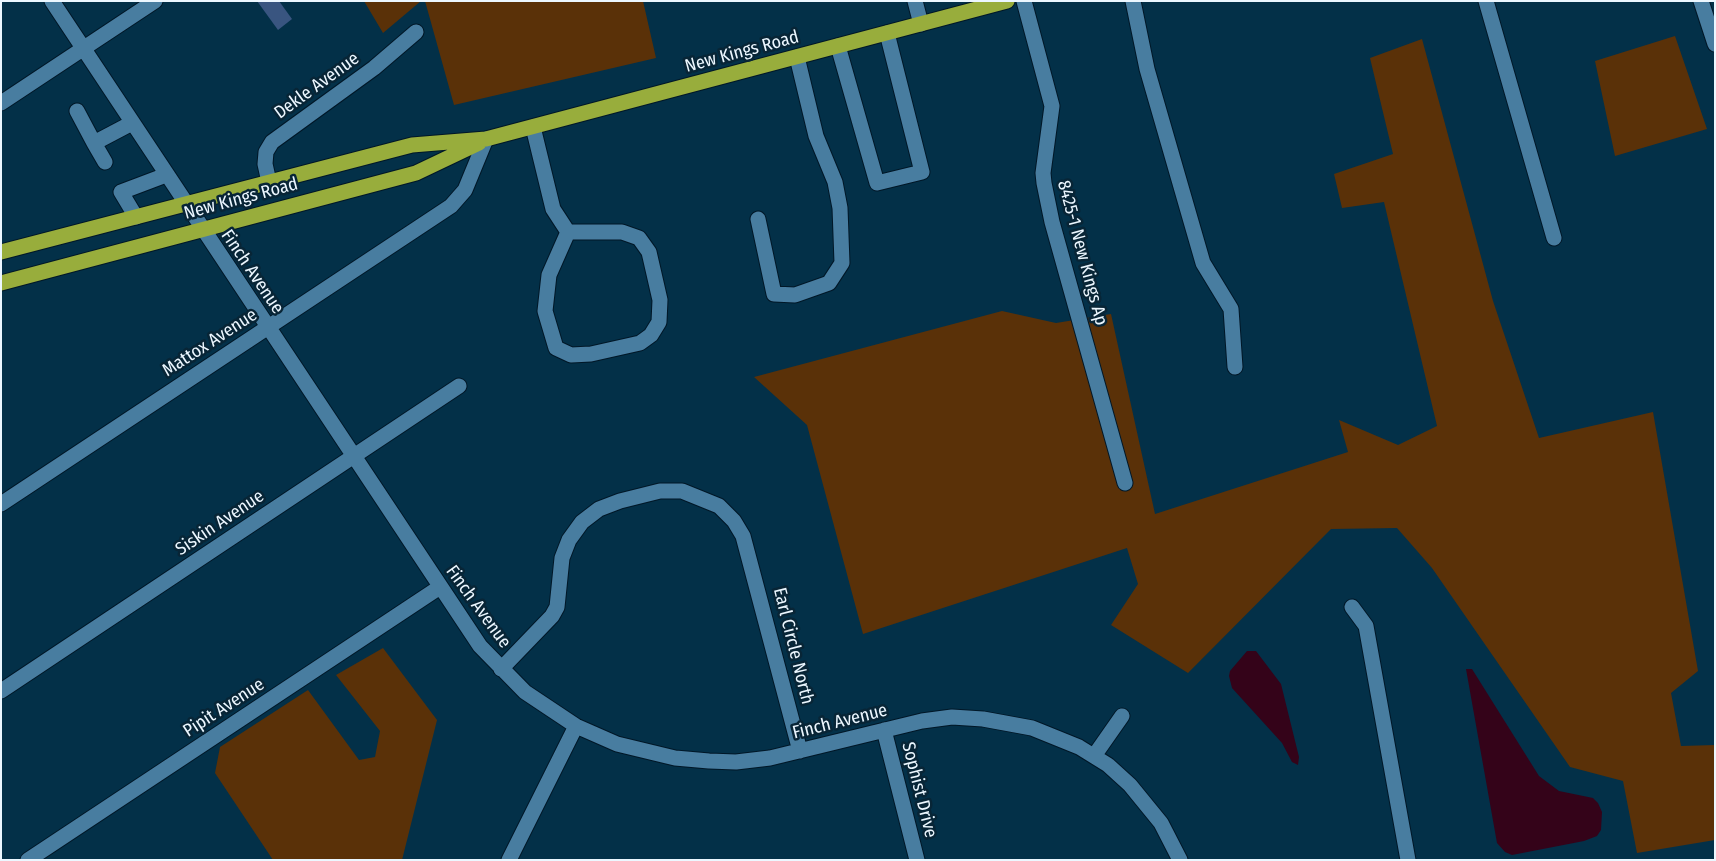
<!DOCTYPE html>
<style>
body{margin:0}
#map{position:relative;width:1716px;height:861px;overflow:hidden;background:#033048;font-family:"Fira Sans Condensed",sans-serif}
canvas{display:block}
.frame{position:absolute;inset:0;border:2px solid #ecf7ff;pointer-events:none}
</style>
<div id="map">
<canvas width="1716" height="861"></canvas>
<div class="frame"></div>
</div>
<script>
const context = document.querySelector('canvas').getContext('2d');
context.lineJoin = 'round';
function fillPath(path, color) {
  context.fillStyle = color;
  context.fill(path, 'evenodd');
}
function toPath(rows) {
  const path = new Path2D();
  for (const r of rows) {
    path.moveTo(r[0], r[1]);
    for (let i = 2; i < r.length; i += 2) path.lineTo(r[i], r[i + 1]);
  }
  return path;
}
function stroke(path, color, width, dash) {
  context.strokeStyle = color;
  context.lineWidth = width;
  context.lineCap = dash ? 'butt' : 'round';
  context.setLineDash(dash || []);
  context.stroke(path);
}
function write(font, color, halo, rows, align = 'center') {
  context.font = font + ' "Fira Sans Condensed",sans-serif';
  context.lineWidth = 5;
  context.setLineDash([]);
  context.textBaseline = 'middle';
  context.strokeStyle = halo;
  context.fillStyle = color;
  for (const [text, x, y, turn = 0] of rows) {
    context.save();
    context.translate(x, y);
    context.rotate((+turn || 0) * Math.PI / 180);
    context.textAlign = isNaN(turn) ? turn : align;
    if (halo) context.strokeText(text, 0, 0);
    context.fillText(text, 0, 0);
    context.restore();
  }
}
fillPath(toPath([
 [364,1,421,1,383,33],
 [425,1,643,1,656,58,454,105],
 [1675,36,1707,129,1615,156,1595,61],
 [1422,39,1493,301,1539,438,1653,412,1698,671,1671,693,1681,746,1715,745,1715,840,1637,853,1623,781,1570,767,1432,568,1397,528,1331,529,1188,673,1111,625,1138,584,1127,548,863,634,807,425,754,377,1002,311,1056,323,1111,314,1155,514,1348,452,1339,420,1398,445,1437,426,1384,202,1342,208,1334,174,1393,154,1370,58],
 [383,648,437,720,402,860,273,860,215,773,220,747,308,690,359,760,375,757,380,731,336,675]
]), '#5a3108');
fillPath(toPath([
 [1247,651,1256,651,1281,684,1299,757,1298,765,1292,762,1282,743,1232,688,1229,676,1230,671],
 [1466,669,1472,669,1539,776,1559,791,1593,798,1598,803,1602,812,1601,830,1597,836,1584,841,1512,855,1505,852,1497,843]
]), '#340319');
fillPath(toPath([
 [257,1,279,1,292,19,278,30]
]), '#395580');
const minor = toPath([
 [52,1,480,646,525,692,576,726,617,744,675,758,709,761,736,762,770,758,922,721,952,717,983,719,1032,728,1079,747,1108,765,1130,785,1161,823,1180,860],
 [915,1,921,24],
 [1024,1,1052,106,1043,173,1044,183,1052,222,1125,483],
 [1133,1,1147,69,1203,263,1231,309,1235,367],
 [1486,1,1554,238],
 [1701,1,1715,44],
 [838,46,877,183,922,172,887,33],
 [1,103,155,1],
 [77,111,94,143,132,123],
 [533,127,553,209,568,232,622,232,639,238,649,252,660,300,659,322,651,335,640,343,591,354,571,355,556,348,545,311,549,275,568,232],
 [94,143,105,162],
 [269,182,265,164,266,152,272,142,374,68,416,32],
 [136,217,121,192,166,175],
 [758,219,774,294,795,295,829,283,842,263,840,208,835,182,816,136,797,57],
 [1,504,451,206,465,190,486,139],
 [1352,607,1366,626,1408,860],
 [501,669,552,616,557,607,562,558,569,540,582,522,599,509,620,501,660,491,682,491,719,506,734,521,743,536,800,751],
 [1,691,459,386],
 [884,730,917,860],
 [1094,756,1122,716],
 [28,860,440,587],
 [509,860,576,726]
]);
const highway = toPath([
 [1,252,412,145,486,139,1007,1],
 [1,283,416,173,479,143]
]);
stroke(minor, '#001727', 17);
stroke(highway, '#001727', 17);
stroke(minor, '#487da0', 15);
stroke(highway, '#98ad3c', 15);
write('18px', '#ecf7ff', '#082536', [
 ["New Kings Road",742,52,-15],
 ["Dekle Avenue",317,86,-36],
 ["New Kings Road",241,199,-15],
 ["8425-1 New Kings Ap",1082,253,75],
 ["Finch Avenue",252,272,56],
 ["Mattox Avenue",210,343,-33],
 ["Siskin Avenue",220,523,-34],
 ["Finch Avenue",478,607,54],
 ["Earl Circle North",793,646,76],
 ["Pipit Avenue",224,708,-33],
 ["Finch Avenue",840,722,-14],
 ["Sophist Drive",919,790,76]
]);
</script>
